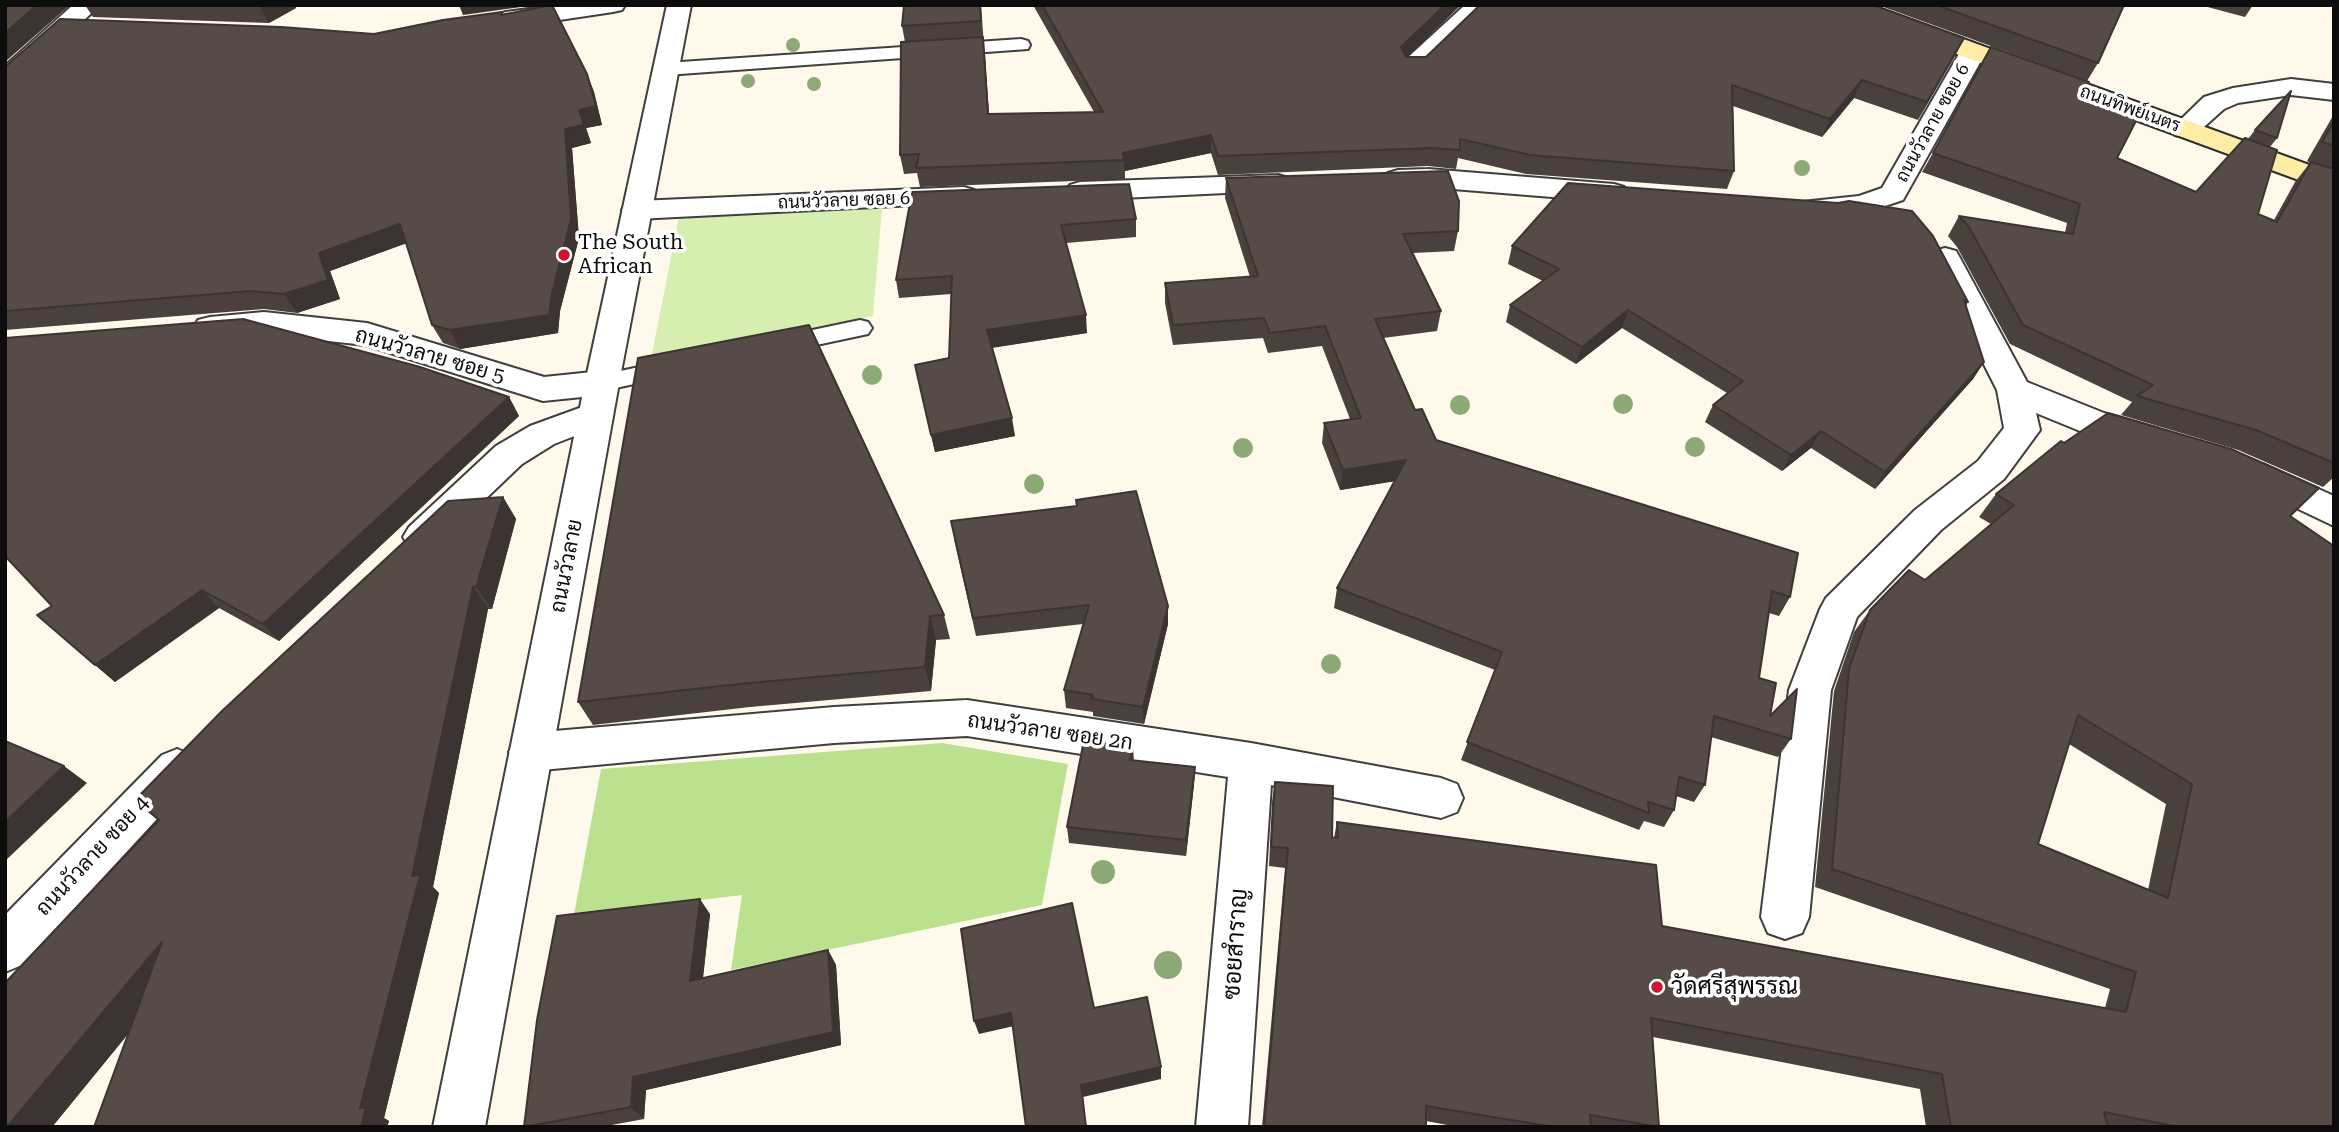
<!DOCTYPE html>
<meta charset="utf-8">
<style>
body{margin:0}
#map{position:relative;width:2339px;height:1132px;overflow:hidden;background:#fff9eb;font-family:"Roboto Serif",serif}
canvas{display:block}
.frame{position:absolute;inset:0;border:7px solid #0c0c0c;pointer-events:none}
</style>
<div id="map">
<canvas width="2339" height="1132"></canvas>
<div class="frame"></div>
</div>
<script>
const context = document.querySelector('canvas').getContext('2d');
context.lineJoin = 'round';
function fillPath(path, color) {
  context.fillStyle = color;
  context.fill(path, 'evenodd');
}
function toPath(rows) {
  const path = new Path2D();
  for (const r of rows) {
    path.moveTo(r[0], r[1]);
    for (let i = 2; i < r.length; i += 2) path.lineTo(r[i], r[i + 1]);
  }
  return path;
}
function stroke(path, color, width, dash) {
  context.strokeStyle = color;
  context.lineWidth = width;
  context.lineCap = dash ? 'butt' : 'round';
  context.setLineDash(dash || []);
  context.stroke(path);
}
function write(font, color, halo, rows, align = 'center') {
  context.font = font + ' "Roboto Serif",Sarabun,serif';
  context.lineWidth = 7;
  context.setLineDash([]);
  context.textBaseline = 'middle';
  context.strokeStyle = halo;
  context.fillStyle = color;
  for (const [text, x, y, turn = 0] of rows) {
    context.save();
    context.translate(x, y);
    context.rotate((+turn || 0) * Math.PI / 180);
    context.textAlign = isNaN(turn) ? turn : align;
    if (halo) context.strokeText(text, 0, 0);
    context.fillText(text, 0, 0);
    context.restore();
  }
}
fillPath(toPath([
 [882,207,873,316,650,364,679,217]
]), '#d6eeb0');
fillPath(toPath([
 [942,743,1068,764,1042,905,731,970,742,895,574,915,601,769]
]), '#bbe08e');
const service = toPath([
 [1021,39,1028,41,1030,45,1028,49,666,75,656,69,666,63,1021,39],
 [860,320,868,322,872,328,868,334,779,353,770,351,767,345,770,339,779,337,860,320],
 [671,360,680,362,683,368,680,374,602,391,593,389,590,383,593,377,671,360]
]);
const minor = toPath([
 [73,5,100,5,14,86,5,88,5,66,73,5],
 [558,5,625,5,622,10,613,12,506,28,497,25,493,20,497,15,506,12,558,5],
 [1465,5,1492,5,1422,73,1413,75,1404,73,1400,67,1404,61,1465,5],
 [1973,44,1982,46,1986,52,1903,200,1864,213,1830,218,1802,214,1798,208,1802,202,1859,196,1882,188,1960,52,1964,46,1973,44],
 [2291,79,2334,84,2334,100,2291,95,2238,103,2224,109,2195,135,2185,137,2175,135,2171,129,2204,97,2233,88,2291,79],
 [1428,169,1614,184,1624,187,1629,193,1624,199,1614,202,1428,187,1398,188,1388,185,1383,179,1388,173,1398,170,1428,169],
 [1278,175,1288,178,1293,184,1288,190,1080,200,1070,197,1065,191,1070,185,1080,182,1278,175],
 [964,187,974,190,979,196,974,202,637,219,626,216,622,210,626,204,637,201,964,187],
 [1945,248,1956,251,1960,258,2027,382,2104,413,2159,429,2164,438,2159,447,2146,451,2080,431,2036,413,2040,430,2004,479,1941,530,1857,617,1831,690,1809,917,1802,933,1785,939,1768,933,1761,917,1789,690,1820,609,1826,598,1915,510,1978,461,2004,428,1997,390,1930,258,1934,251,1945,248],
 [264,312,367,323,544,377,602,371,614,375,619,383,614,391,602,395,543,401,365,345,264,334,210,339,198,336,194,328,198,320,210,317,264,312],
 [596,402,608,405,613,414,608,423,554,444,522,464,435,547,422,551,409,547,403,537,409,527,496,446,530,426,596,402],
 [2263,464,2334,496,2334,526,2250,486,2245,477,2250,468,2263,464],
 [967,700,1251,743,1441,778,1457,784,1463,798,1457,812,1441,818,1271,785,1248,1127,1196,1127,1228,777,967,736,834,743,531,771,516,765,509,752,516,739,531,733,834,707,967,700],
 [177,749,192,755,199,768,192,781,22,965,5,972,5,915,162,755,177,749]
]);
const tertiary = toPath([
 [667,5,691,5,619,383,485,1127,433,1127,585,383,667,5]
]);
const secondary = toPath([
 [1834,5,1870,5,2334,174,2334,193,1837,10,1834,5]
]);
stroke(service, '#3f3f3f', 4);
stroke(minor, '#3f3f3f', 4);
stroke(tertiary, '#3f3f3f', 4);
stroke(secondary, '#2e2e2e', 4);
fillPath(service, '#fff');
fillPath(minor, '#fff');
fillPath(tertiary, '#fff');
fillPath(secondary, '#ffeda6');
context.fillStyle = '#8daa76';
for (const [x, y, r] of [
 [793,45,7],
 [748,81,7],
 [814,84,7],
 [1802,168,8],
 [872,375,10],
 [1623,404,10],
 [1460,405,10],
 [1695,447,10],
 [1243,448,10],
 [1034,484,10],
 [1331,664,10],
 [1103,872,12],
 [1168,965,14]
]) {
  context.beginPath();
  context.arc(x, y, r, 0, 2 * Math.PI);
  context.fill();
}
fillPath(toPath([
 [85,5,295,5,296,8,269,23,93,17],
 [904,5,981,5,989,114,1094,112,1033,5,1461,5,1406,57,1964,38,1918,120,1854,98,1822,137,1733,106,1734,171,1727,189,1526,174,1458,158,1456,169,1428,166,1218,175,1211,153,1125,171,1125,179,920,187,917,173,904,174,900,155,905,42,902,26],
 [1878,5,2124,5,2098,63,2087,81,2083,95,2117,158,2196,192,2248,139,2255,130,2277,138,2270,147,2258,214,2274,220,2295,182,2310,163,2307,161,2334,114,2334,477,2323,487,2238,450,2121,415,2132,402,2010,344,1957,247,1948,236,1959,216,2065,233,2067,223,1922,172,1933,153,2079,78],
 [2200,5,2253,5,2245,17],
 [502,12,504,15,587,74,594,92,602,125,586,128,591,143,572,148,579,238,560,311,558,333,460,349,443,343,432,325,406,243,330,271,340,299,297,313,264,309,5,330,5,67,374,34],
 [1226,178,1458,231,1454,251,1413,253,1441,311,1437,331,1383,338,1415,410,1436,440,1790,597,1779,616,1769,613,1759,678,1770,716,1791,739,1778,757,1711,737,1705,785,1694,802,1676,796,1674,810,1664,827,1644,821,1639,830,1461,760,1495,670,1334,608,1337,588,1395,481,1340,490,1322,443,1324,423,1350,419,1322,346,1268,353,1263,338,1173,345,1165,303,1165,283,1250,277,1225,198],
 [912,192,1136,219,1136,237,1066,243,1087,333,992,348,1015,436,935,452,915,365,949,358,951,294,899,298,896,280],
 [1838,203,1968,302,1966,306,1984,362,1973,379,1875,489,1811,448,1782,471,1705,422,1713,405,1727,393,1622,328,1576,364,1506,322,1510,305,1543,281,1508,264,1512,246],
 [638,358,944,615,950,639,936,640,931,691,750,707,593,725,578,702],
 [509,397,519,416,279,641,219,608,115,682,37,615,52,606],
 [2064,443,2290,516,2334,1127,1926,1127,1920,1089,1653,1037,1659,1127,1458,1127,1426,1121,1426,1127,1262,1127,1285,868,1269,866,1272,802,1275,782,1332,838,1334,838,1337,822,1662,926,2105,1008,2110,989,1815,887,1834,691,1854,632,1870,610,1925,580,1991,524,1979,517,1996,494],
 [2069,744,2166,804,2148,890,2038,844],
 [503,497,516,519,492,609,488,609,433,887,439,893,384,1118,389,1121,387,1127,94,1127,129,1033,52,1127,5,1127],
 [954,539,1168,624,1144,724,1093,716,1093,712,1066,708,1064,690,1083,624,976,636],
 [1133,748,1134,761,1195,767,1194,784,1186,856,1069,843,1067,827],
 [710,914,703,978,828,950,836,965,841,1045,646,1090,644,1119,601,1127,524,1127]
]), '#4a403d');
fillPath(toPath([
 [37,5,70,5,5,62,5,33],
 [259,5,295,5,296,8,269,23],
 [459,5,522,5,521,7,463,15],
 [1445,5,1461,5,1398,66,1401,47],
 [983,37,985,55,990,132,988,114],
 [1964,38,1955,56,1918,120,1927,102],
 [587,74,594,92,602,125,586,128,591,143,572,148,579,238,560,311,558,333,460,349,450,330,565,129],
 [1862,80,1854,98,1822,137,1830,119],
 [1211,135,1211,153,1125,171,1123,153],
 [400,224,410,242,330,271,340,299,297,313,284,294,319,253],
 [1628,310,1622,328,1576,364,1582,347],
 [1086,315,1087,333,989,348,987,330],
 [1984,362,1973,379,1875,489,1885,472],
 [509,397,519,416,279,641,263,624],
 [1012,418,1015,436,935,452,931,435],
 [1821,431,1811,448,1782,471,1791,455],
 [1406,460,1402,480,1340,490,1343,470],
 [503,497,516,519,492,609,476,587],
 [473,587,488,609,433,887,439,893,384,1118,389,1121,387,1127,361,1127,360,1108,412,876],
 [202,590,219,608,115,682,95,665],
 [1168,606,1168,624,1144,724,1143,707],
 [930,616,936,640,931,691,925,667],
 [64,766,87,783,5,861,5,822],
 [1195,767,1194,784,1186,856,1186,840],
 [700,899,710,914,701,995,690,981],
 [162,942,188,960,52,1127,7,1127],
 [828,950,836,965,841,1045,646,1090,644,1119,631,1107,633,1077],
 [1011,1013,1014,1026,979,1034,974,1021],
 [1161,1067,1161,1079,1083,1097,1086,1127,1081,1085]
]), '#3c3432');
const building = toPath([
 [5,5,37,5,5,33,5,5],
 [552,5,587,74,596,106,579,110,584,125,565,129,571,219,552,293,549,315,450,330,432,325,400,224,319,253,328,280,284,294,251,291,5,311,5,67,60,19,281,27,374,34,443,20,502,12,501,15,552,5],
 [904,5,980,5,981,21,902,26,904,5],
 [1042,5,1445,5,1401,47,1406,57,1426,57,1480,5,1873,5,1964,38,1927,102,1862,80,1830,119,1732,85,1734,171,1530,155,1460,139,1460,150,1431,148,1218,156,1211,135,1123,153,1124,160,916,168,919,154,900,155,901,42,983,37,988,114,1103,112,1042,5],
 [1936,5,2124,5,2098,63,1936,5],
 [1991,47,2089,82,2083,95,2140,113,2117,158,2196,192,2245,138,2277,150,2258,214,2277,222,2311,162,2334,169,2334,463,2256,430,2137,396,2153,385,2023,325,1969,227,1959,216,2073,234,2080,204,1933,153,1991,47],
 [2291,91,2277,138,2255,130,2291,91],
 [2334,121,2334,146,2322,142,2334,121],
 [1448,171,1459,201,1458,231,1403,234,1441,311,1375,319,1415,410,1422,409,1436,440,1798,553,1790,597,1772,591,1759,678,1776,683,1770,716,1797,689,1791,739,1714,716,1705,785,1679,777,1674,810,1648,802,1649,813,1467,742,1502,652,1337,588,1406,460,1343,470,1324,423,1361,418,1325,326,1270,333,1264,318,1173,325,1165,283,1258,276,1226,178,1448,171],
 [1568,183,1838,203,1849,201,1912,211,1933,236,1968,302,1964,300,1984,362,1885,472,1821,431,1791,455,1713,405,1743,381,1628,310,1582,347,1510,305,1559,269,1512,246,1568,183],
 [1129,184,1136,219,1061,225,1086,315,987,330,1012,418,931,435,915,365,949,358,952,276,896,280,912,192,1129,184],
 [243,319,420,367,509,397,263,624,202,590,95,665,37,615,52,606,5,556,5,338,243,319],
 [809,325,944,615,930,616,925,667,739,684,578,702,638,358,809,325],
 [2108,413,2231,449,2319,488,2290,516,2334,546,2334,1127,2178,1127,2104,1112,2108,1127,1951,1127,1942,1074,1651,1018,1659,1127,1590,1115,1591,1127,1554,1127,1426,1106,1426,1127,1264,1127,1288,848,1271,847,1275,782,1333,786,1332,838,1338,837,1337,822,1656,865,1662,926,2126,1012,2136,972,1832,869,1849,669,1870,610,1909,570,1925,580,2014,505,1996,494,2061,441,2064,443,2108,413],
 [2078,715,2192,784,2168,898,2038,844,2078,715],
 [1136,491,1168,606,1143,707,1092,699,1093,695,1064,690,1089,605,973,618,951,521,1077,506,1076,500,1136,491],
 [503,497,476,587,473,587,412,876,420,875,360,1108,366,1107,361,1127,94,1127,162,942,7,1127,5,1127,5,983,159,820,135,800,222,711,448,501,503,497],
 [1084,740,1133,748,1130,760,1195,767,1186,840,1067,827,1084,740],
 [5,741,64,766,5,822,5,741],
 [700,899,690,981,828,950,833,1032,633,1077,631,1107,524,1127,537,1020,557,916,700,899],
 [1072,903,1094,1008,1147,997,1161,1067,1081,1085,1086,1127,1026,1127,1011,1013,974,1021,961,929,1072,903]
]);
fillPath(building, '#564b47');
stroke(building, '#3c3432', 2);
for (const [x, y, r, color] of [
 [564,255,7,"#ca1630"],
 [1657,987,7,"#ca1630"]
]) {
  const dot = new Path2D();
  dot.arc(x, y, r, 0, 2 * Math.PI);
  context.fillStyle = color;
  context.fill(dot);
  stroke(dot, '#fff', 2.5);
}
write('18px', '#0c0c0c', '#fff', [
 ["ถนนทิพย์เนตร",2130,109,20],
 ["ถนนวัวลาย ซอย 6",1933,123,-61],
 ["ถนนวัวลาย ซอย 6",844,201,-2]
]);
write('21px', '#0c0c0c', '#fff', [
 ["The South",578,243],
 ["African",578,267]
], 'left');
write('21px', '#0c0c0c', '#fff', [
 ["ถนนวัวลาย ซอย 5",430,356,16],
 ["ถนนวัวลาย",567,566,-79],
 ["ถนนวัวลาย ซอย 2ก",1050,732,8],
 ["ถนนวัวลาย ซอย 4",93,856,-47]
]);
write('24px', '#0c0c0c', '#fff', [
 ["ซอยสำราญ",1236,944,-86]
]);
write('24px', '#0c0c0c', '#fff', [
 ["วัดศรีสุพรรณ",1671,987]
], 'left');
</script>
